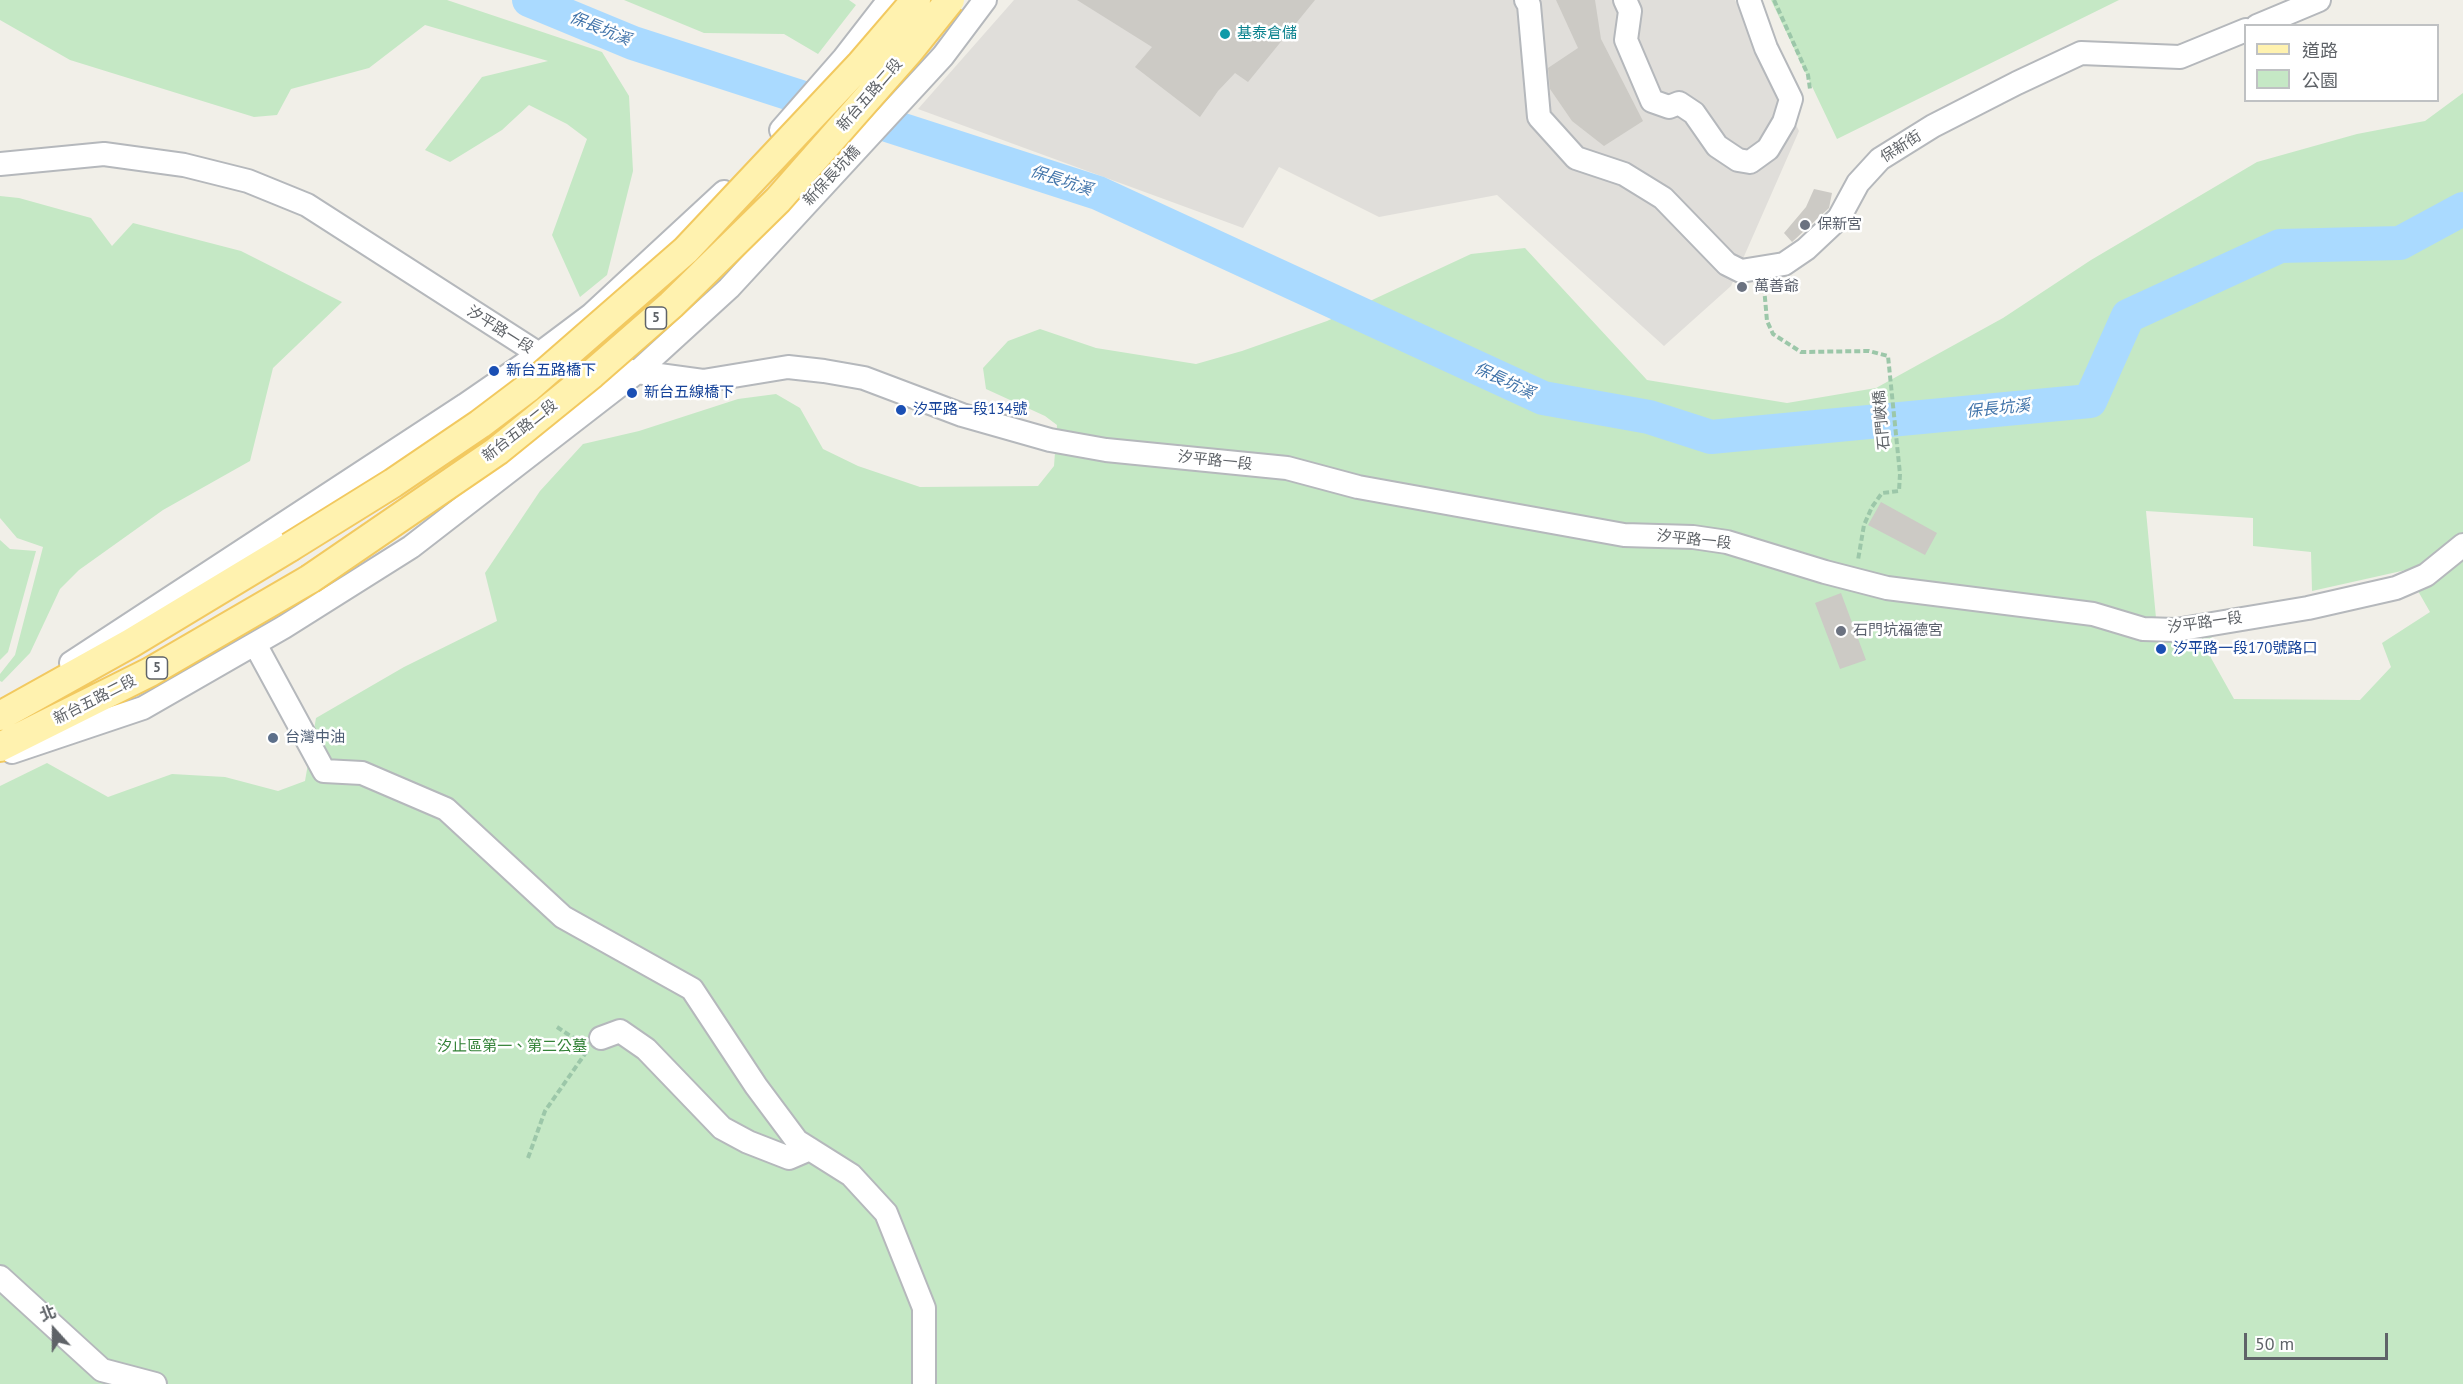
<!DOCTYPE html>
<meta charset="utf-8">
<style>
body{margin:0}
#map{position:relative;width:2463px;height:1384px;overflow:hidden;background:#f1efe8;font-family:"PT Sans","Noto Sans TC",sans-serif}
canvas{display:block}
.legend{position:absolute;left:2244px;top:24px;width:195px;height:78px;box-sizing:border-box;background:#fff;border:2px solid #bfc1c3;margin:0;padding:8px 10px;list-style:none;font-size:18px;color:#5f6368}
.legend li{display:flex;align-items:center;gap:12px;height:30px}
.legend b{width:30px;border:2px solid #bfc1c3}
.north{position:absolute;left:24px;top:1300px;width:60px;height:60px;-webkit-text-stroke:4px #fff;paint-order:stroke;rotate:339deg;font-size:16px;font-weight:700;line-height:24px;text-align:center;color:#5f6368}
.north::after{content:'';display:block;margin:auto;width:21px;height:27px;background:#5f6368;clip-path:polygon(50% 0,100% 100%,50% 72%,0 100%)}
.scale{position:absolute;left:2244px;top:1333px;width:144px;height:27px;box-sizing:border-box;border:3px solid #5f6368;border-top:0;padding-left:8px;font-size:18px;line-height:21px;white-space:nowrap;color:#5f6368;-webkit-text-stroke:4px #fff;paint-order:stroke}
</style>
<div id="map">
<canvas width="2463" height="1384"></canvas>
<ul class="legend">
<li><b style="height:8px;background:#fff2af"></b>道路</li>
<li><b style="height:16px;background:#c5e8c5"></b>公園</li>
</ul>
<div class="north">北</div>
<div class="scale">50 m</div>
</div>
<script>
const context = document.querySelector('canvas').getContext('2d');
context.lineJoin = 'round';
function fillPath(path, color) {
  context.fillStyle = color;
  context.fill(path, 'evenodd');
}
function toPath(rows) {
  const path = new Path2D();
  for (const r of rows) {
    path.moveTo(r[0], r[1]);
    for (let i = 2; i < r.length; i += 2) path.lineTo(r[i], r[i + 1]);
  }
  return path;
}
function stroke(path, color, width, dash) {
  context.strokeStyle = color;
  context.lineWidth = width;
  context.lineCap = dash ? 'butt' : 'round';
  context.setLineDash(dash || []);
  context.stroke(path);
}
function write(font, color, halo, rows, align = 'center') {
  context.font = font + ' "PT Sans","Noto Sans TC",sans-serif';
  context.lineWidth = 5;
  context.setLineDash([]);
  context.textBaseline = 'middle';
  context.strokeStyle = halo;
  context.fillStyle = color;
  for (const [text, x, y, turn = 0] of rows) {
    context.save();
    context.translate(x, y);
    context.rotate((+turn || 0) * Math.PI / 180);
    context.textAlign = isNaN(turn) ? turn : align;
    if (halo) context.strokeText(text, 0, 0);
    context.fillText(text, 0, 0);
    context.restore();
  }
}
fillPath(toPath([
 [1014,0,1735,0,1799,131,1731,286,1664,346,1497,195,1379,217,1279,167,1243,228,918,109]
]), '#e0deda');
fillPath(toPath([
 [0,0,447,0,602,52,629,96,633,171,607,275,580,297,552,235,587,139,567,124,529,105,502,130,450,162,425,150,482,77,548,61,425,25,369,68,291,89,277,115,254,117,70,60,0,20],
 [624,0,849,0,856,5,818,54,784,34,704,33],
 [1771,0,2119,0,1837,139],
 [2463,93,2463,1384,0,1384,0,786,47,763,108,797,172,774,225,777,278,791,305,781,316,718,404,667,497,621,485,573,540,491,583,444,639,431,738,399,776,394,800,408,823,449,858,466,920,487,1038,486,1054,466,1057,425,1045,416,986,389,983,368,1008,341,1040,329,1096,348,1196,364,1242,351,1327,321,1471,254,1525,248,1647,380,1787,403,1876,388,2003,318,2091,260,2257,162,2357,134,2425,121],
 [2146,511,2253,518,2253,546,2311,552,2312,591,2406,570,2430,612,2382,643,2391,667,2360,700,2234,699,2211,658,2213,616,2156,618],
 [0,196,19,198,91,218,112,246,133,223,241,251,342,302,273,368,250,461,163,510,79,570,60,589,30,653,2,682,0,681,0,674,15,655,43,547,17,538,0,518],
 [0,540,10,549,36,551,8,652,0,660]
]), '#c5e8c5');
stroke(toPath([
 [529,0,633,43,1098,193,1543,398,1649,417,1711,437,2090,401,2128,316,2280,246,2400,243,2463,209]
]), '#aadaff', 34);
fillPath(toPath([
 [1077,0,1315,0,1248,82,1235,73,1218,91,1200,117,1135,67,1152,47],
 [1556,0,1595,0,1601,39,1643,121,1604,146,1572,121,1550,89,1548,68,1578,48],
 [1814,189,1832,193,1829,208,1792,242,1784,233,1806,207],
 [1881,502,1937,533,1925,555,1868,525],
 [1841,593,1866,660,1840,669,1815,603]
]), '#cccac5');
const minor = toPath([
 [1526,0,1529,5,1539,117,1576,158,1624,174,1663,198,1727,264,1741,271,1784,264,1806,249,1839,218,1858,183,1880,159,1933,126,2017,83,2081,53,2180,57,2246,30],
 [1625,0,1630,11,1626,40,1652,101,1669,107,1679,103,1694,113,1717,146,1738,160,1750,162,1768,149,1784,122,1791,99,1766,48,1749,0],
 [2257,26,2319,0],
 [781,130,844,58,889,0],
 [0,164,104,154,184,165,248,181,307,205,539,354,637,372,703,381,788,367,824,371,864,378,962,415,1050,440,1106,450,1287,468,1358,487,1624,535,1693,537,1727,542,1825,572,1887,588,2093,614,2143,629,2176,630,2308,608,2396,588,2426,575,2463,545],
 [255,644,324,771,362,773,446,809,563,917,692,989,756,1086,797,1141,851,1175,886,1213,924,1308,924,1384],
 [71,663,465,405,539,354,591,315,724,192],
 [12,752,143,708,284,627,411,547,637,372,729,288,943,56,985,0],
 [601,1038,620,1031,646,1049,722,1128,748,1142,789,1158,810,1149],
 [0,1277,102,1370,155,1384]
]);
const major = toPath([
 [0,716,131,643,290,547],
 [0,747,150,672,310,579]
]);
stroke(minor, '#b5b8bc', 26);
stroke(major, '#f2c960', 32);
stroke(toPath([
 [1774,0,1808,75,1810,89],
 [1764,287,1767,321,1773,334,1801,352,1869,351,1888,356,1900,474,1899,491,1882,493,1872,507,1864,525,1858,560],
 [557,1027,581,1043],
 [528,1158,545,1111,587,1051]
]), '#9cc7a9', 4, [6, 3]);
stroke(minor, '#fff', 22);
stroke(major, '#fff2af', 28);
const majorBridge = toPath([
 [290,547,393,483,480,424,529,387,686,250,861,64,916,0],
 [310,579,497,451,592,374,671,305,778,200,909,51,950,0]
]);
stroke(majorBridge, '#f2c960', 32, []);
stroke(majorBridge, '#fff2af', 28);
for (const [x, y, r, color] of [
 [1225,34,6,"#0f9aa8"],
 [1805,225,6,"#6b7280"],
 [1742,287,6,"#6b7280"],
 [494,371,6,"#1a4fb4"],
 [632,393,6,"#1a4fb4"],
 [901,410,6,"#1a4fb4"],
 [1841,631,6,"#6b7280"],
 [2161,649,6,"#1a4fb4"],
 [273,738,6,"#5c6f8a"]
]) {
  const dot = new Path2D();
  dot.arc(x, y, r, 0, 2 * Math.PI);
  context.fillStyle = color;
  context.fill(dot);
  stroke(dot, '#fff', 2);
}
for (const [x, y, w] of [
 [656,318,21],
 [157,668,21]
]) {
  const box = new Path2D();
  box.roundRect(x - w / 2, y - 11, w, 22, 4.5);
  context.fillStyle = '#fff';
  context.fill(box);
  stroke(box, '#5f6368', 1.5);
}
write('bold 14px', '#5f6368', null, [
 ["5",656,318],
 ["5",157,668]
]);
write('15px', '#0d838f', '#fff', [
 ["基泰倉儲",1237,34]
], 'left');
write('15px', '#5f6368', '#fff', [
 ["新台五路二段",870,95,-49],
 ["保新街",1901,147,-33],
 ["新保長坑橋",832,176,-47],
 ["汐平路一段",500,330,32],
 ["石門峽橋",1882,420,-95],
 ["新台五路二段",520,431,-38],
 ["汐平路一段",1215,461,6],
 ["汐平路一段",1694,540,6],
 ["汐平路一段",2205,623,-8],
 ["新台五路二段",95,700,-27]
]);
write('15px', '#5b616d', '#fff', [
 ["保新宮",1817,225],
 ["萬善爺",1754,287],
 ["石門坑福德宮",1853,631]
], 'left');
write('15px', '#164399', '#fff', [
 ["新台五路橋下",506,371],
 ["新台五線橋下",644,393],
 ["汐平路一段134號",913,410],
 ["汐平路一段170號路口",2173,649]
], 'left');
write('15px', '#4e5e75', '#fff', [
 ["台灣中油",285,738]
], 'left');
write('15px', '#348238', '#fff', [
 ["汐止區第一、第二公墓",512,1047]
]);
write('italic 16px', '#4174aa', '#fff', [
 ["保長坑溪",600,29,22],
 ["保長坑溪",1061,181,18],
 ["保長坑溪",1504,381,25],
 ["保長坑溪",1998,409,-6]
]);
</script>
